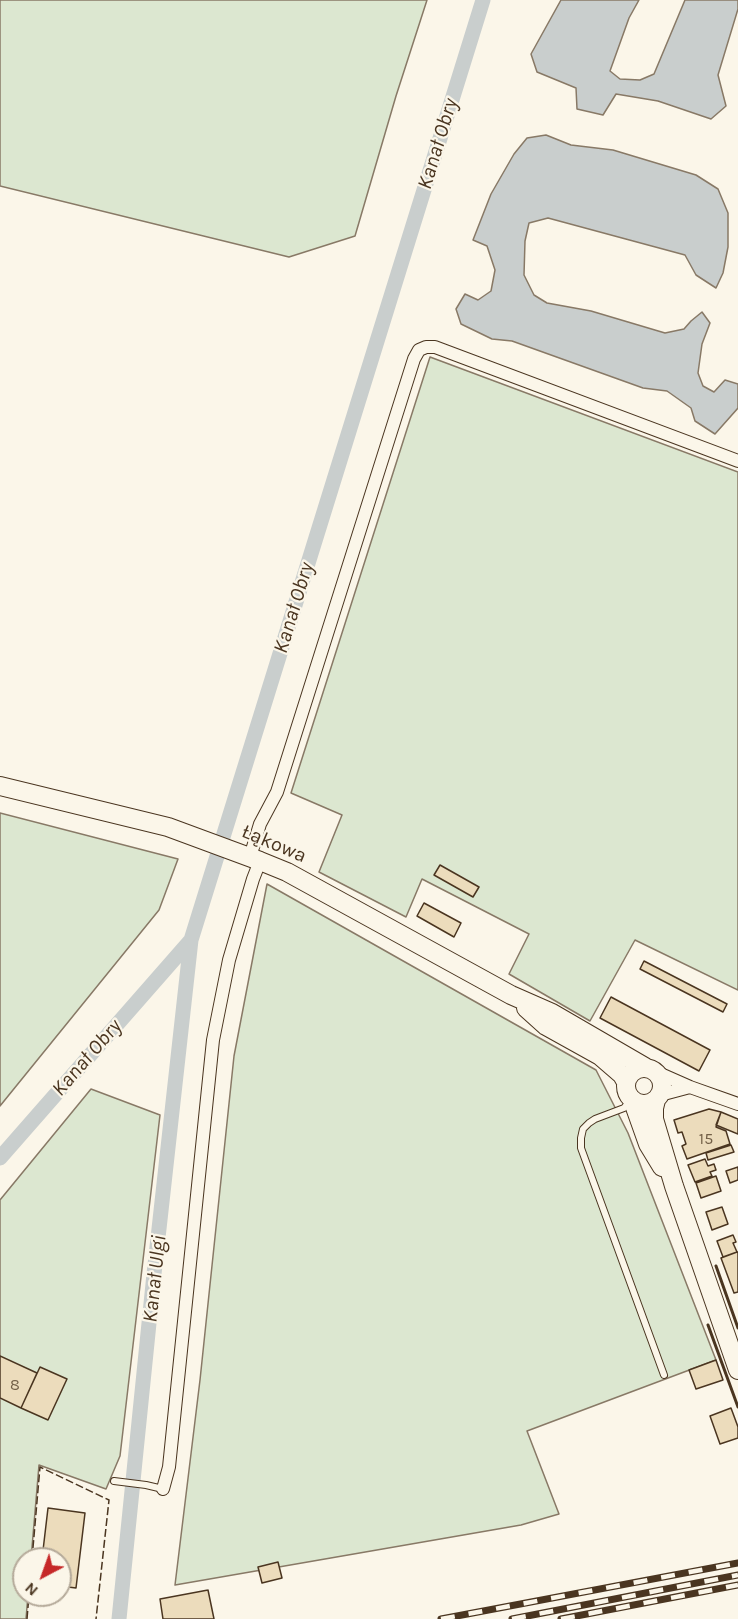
<!DOCTYPE html>
<meta charset="utf-8">
<style>
body{margin:0}
#map{position:relative;width:738px;height:1619px;overflow:hidden;background:#fbf6e9;font-family:Karla,sans-serif}
canvas{display:block}
.north{position:absolute;left:12px;top:1547px;width:60px;height:60px;box-sizing:border-box;background:#fbf6e9;border:2px solid #b4a999;border-radius:50%;rotate:221deg;font-size:16px;font-weight:700;line-height:24px;text-align:center;color:#4a3520}
.north::after{content:'';display:block;margin:auto;width:21px;height:27px;background:#c62828;clip-path:polygon(50% 0,100% 100%,50% 72%,0 100%)}
</style>
<div id="map">
<canvas width="738" height="1619"></canvas>
<div class="north">N</div>
</div>
<script>
const context = document.querySelector('canvas').getContext('2d');
context.lineJoin = 'round';
function fillPath(path, color) {
  context.fillStyle = color;
  context.fill(path, 'evenodd');
}
function toPath(rows) {
  const path = new Path2D();
  for (const r of rows) {
    if (r.length === 3) {
      path.moveTo(r[0] + r[2], r[1]);
      path.arc(r[0], r[1], r[2], 0, 2 * Math.PI);
      continue;
    }
    path.moveTo(r[0], r[1]);
    for (let i = 2; i < r.length; i += 2) path.lineTo(r[i], r[i + 1]);
  }
  return path;
}
function stroke(path, color, width, dash) {
  context.strokeStyle = color;
  context.lineWidth = width;
  context.lineCap = dash ? 'butt' : 'round';
  context.setLineDash(dash || []);
  context.stroke(path);
}
function write(font, color, halo, rows, align = 'center') {
  context.font = font + ' Karla,sans-serif';
  context.lineWidth = 4.5;
  context.setLineDash([]);
  context.textBaseline = 'middle';
  context.strokeStyle = halo;
  context.fillStyle = color;
  for (const [text, x, y, turn = 0] of rows) {
    context.save();
    context.translate(x, y);
    context.rotate((+turn || 0) * Math.PI / 180);
    context.textAlign = isNaN(turn) ? turn : align;
    if (halo) context.strokeText(text, 0, 0);
    context.fillText(text, 0, 0);
    context.restore();
  }
}
const green = toPath([
 [0,0,427,0,396,96,355,236,289,257,0,186,0,0],
 [430,357,738,472,738,990,635,940,590,1021,509,974,529,934,422,879,406,917,319,872,342,815,291,793,430,357],
 [0,813,178,859,159,910,0,1106,0,813],
 [267,884,596,1070,628,1133,716,1360,527,1431,559,1514,521,1525,175,1585,200,1380,234,1056,267,884],
 [91,1089,160,1115,120,1456,106,1489,39,1465,31,1559,24,1559,24,1595,28,1595,26,1619,0,1619,0,1200,91,1089]
]);
fillPath(green, '#dce7d0');
stroke(green, '#887966', 1.5);
const water = toPath([
 [561,0,639,0,629,18,610,71,620,79,640,80,654,74,685,0,738,0,738,9,718,75,726,106,711,119,658,101,616,94,603,115,577,109,576,88,537,72,531,54,561,0],
 [546,135,571,145,613,150,696,175,718,189,728,213,728,247,723,273,716,288,696,275,685,255,548,218,529,223,525,241,524,275,534,295,547,303,591,311,665,333,684,329,691,321,702,312,710,323,702,344,698,373,703,386,714,392,725,380,738,384,738,408,715,434,695,421,691,408,667,391,643,388,512,341,492,339,461,324,456,309,465,294,478,300,491,291,495,270,487,246,473,240,491,194,514,154,527,138,546,135]
]);
fillPath(water, '#c9cecd');
stroke(water, '#887966', 1.5);
stroke(toPath([
 [0,1158,191,940,483,0],
 [119,1619,154,1274,191,940]
]), '#c9cecd', 15);
const building = toPath([
 [440,865,479,887,473,897,434,875,440,865],
 [424,903,461,923,454,937,417,916,424,903],
 [644,961,727,1004,723,1012,640,969,644,961],
 [611,997,710,1050,699,1071,600,1018,611,997],
 [709,1109,721,1112,716,1127,726,1131,730,1144,687,1159,682,1146,686,1144,682,1132,678,1133,674,1120,709,1109],
 [721,1112,738,1119,738,1134,716,1125,721,1112],
 [731,1145,734,1152,708,1160,706,1153,731,1145],
 [705,1159,708,1166,714,1164,716,1170,710,1172,712,1176,695,1182,688,1165,705,1159],
 [738,1167,738,1180,730,1183,726,1171,738,1167],
 [716,1176,721,1191,701,1198,696,1183,716,1176],
 [722,1207,728,1224,712,1230,706,1212,722,1207],
 [733,1235,736,1242,733,1243,737,1252,723,1257,717,1241,733,1235],
 [737,1252,738,1252,738,1292,734,1293,721,1258,737,1252],
 [0,1356,37,1373,21,1408,0,1398,0,1356],
 [716,1360,723,1380,696,1389,689,1370,716,1360],
 [40,1367,67,1379,48,1420,21,1408,40,1367],
 [731,1408,738,1427,738,1438,720,1444,710,1416,731,1408],
 [48,1508,85,1513,76,1588,60,1586,60,1559,42,1559,48,1508],
 [278,1562,282,1578,262,1583,258,1567,278,1562],
 [208,1590,214,1619,163,1619,160,1599,208,1590]
]);
fillPath(building, '#ecdcbc');
stroke(building, '#4a3520', 1.5);
const lane = toPath([
 [630,1101,624,1108,595,1119,589,1123,583,1129,581,1138,581,1148,664,1375],
 [114,1481,146,1485,163,1489]
]);
const street = toPath([
 [250,857,260,824,277,792,414,359,419,350,426,347,435,347,738,461],
 [656,1072,690,1087,738,1104],
 [660,1095,690,1087],
 [163,1489,169,1467,213,1040,229,960,253,879,260,861]
]);
const secondary = toPath([
 [0,786,168,827,260,861,287,872,511,995,552,1013,645,1067],
 [526,1008,546,1026,600,1056,622,1075,626,1082],
 [644,1086,18],
 [632,1099,648,1144,662,1167],
 [656,1100,654,1108,654,1119,674,1186,738,1370]
]);
stroke(lane, '#4a3520', 8);
stroke(street, '#4a3520', 14);
stroke(secondary, '#4a3520', 20);
stroke(lane, '#fbf6e9', 6);
stroke(street, '#fbf6e9', 12);
stroke(secondary, '#fbf6e9', 18);
const rail = toPath([
 [441,1619,738,1563],
 [512,1619,738,1575],
 [561,1619,738,1585]
]);
stroke(rail, '#4a3520', 7);
stroke(rail, '#fbf6e9', 4.5, [14]);
stroke(toPath([
 [32,1559,40,1467,109,1500,96,1619],
 [27,1619,29,1595]
]), '#4a3520', 1.5, [8, 3]);
stroke(toPath([
 [716,1266,738,1328],
 [708,1325,738,1407]
]), '#4a3520', 3);
write('16px', '#725f47', null, [
 ["15",706,1139],
 ["8",15,1385]
]);
write('20px', '#4a3520', '#fbf6e9', [
 ["Łąkowa",274,844,23]
]);
write('italic 21px', '#4a3520', '#fbf6e9', [
 ["Kanał Obry",438,144,-73],
 ["Kanał Obry",294,608,-73],
 ["Kanał Obry",87,1058,-49],
 ["Kanał Ulgi",155,1279,-84]
]);
</script>
